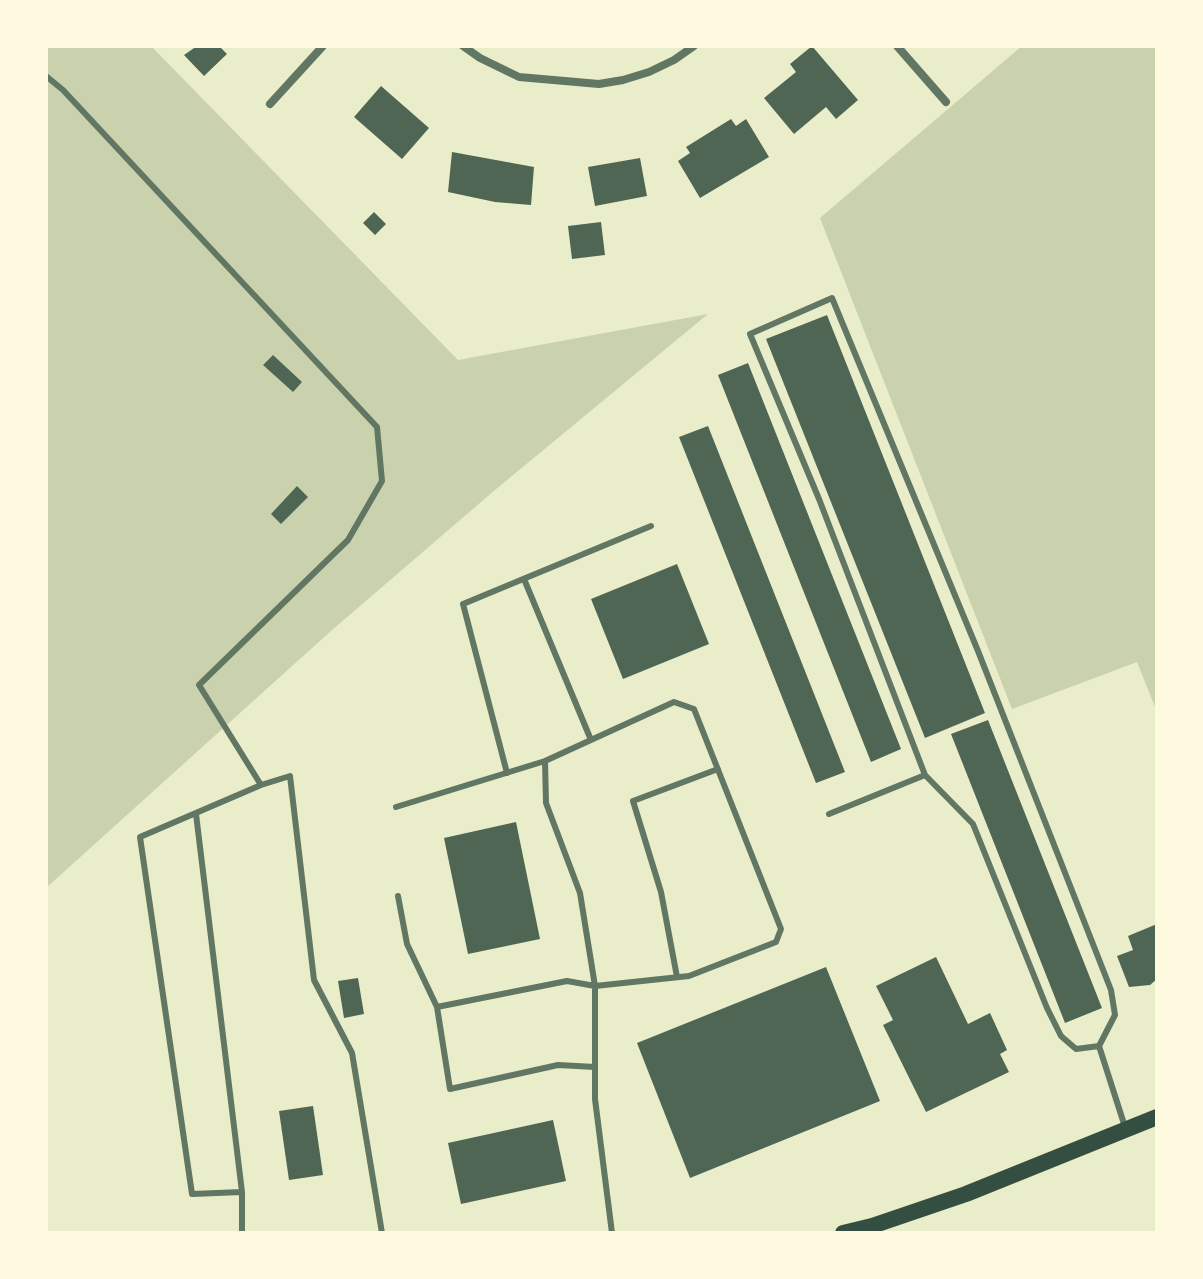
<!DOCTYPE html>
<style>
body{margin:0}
#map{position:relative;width:1203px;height:1279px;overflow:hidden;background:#e9edc9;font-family:Barlow,sans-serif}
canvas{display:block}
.frame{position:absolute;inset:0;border:48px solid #fefae0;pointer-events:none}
</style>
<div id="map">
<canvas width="1203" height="1279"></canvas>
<div class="frame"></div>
</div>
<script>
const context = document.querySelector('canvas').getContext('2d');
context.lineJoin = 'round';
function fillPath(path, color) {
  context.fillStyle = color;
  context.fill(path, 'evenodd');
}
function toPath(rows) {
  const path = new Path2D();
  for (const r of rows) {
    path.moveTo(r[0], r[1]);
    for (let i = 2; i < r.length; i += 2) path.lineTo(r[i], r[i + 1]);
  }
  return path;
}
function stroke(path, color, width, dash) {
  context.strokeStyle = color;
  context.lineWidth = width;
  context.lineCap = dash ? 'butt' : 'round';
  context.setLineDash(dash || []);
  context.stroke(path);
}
fillPath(toPath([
 [46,46,151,46,458,360,708,314,495,490,332,630,46,888],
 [1022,46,1157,46,1157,712,1137,662,1012,709,820,218]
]), '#cad2ad');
fillPath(toPath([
 [197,46,219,46,227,54,204,76,184,55],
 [812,46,858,100,836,119,826,107,794,134,764,98,796,72,790,64],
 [381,86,429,128,402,159,354,117],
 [731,119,736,126,746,119,769,157,700,198,678,161,690,153,686,147],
 [452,152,534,167,531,205,495,202,448,192],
 [640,158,647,196,595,206,588,167],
 [374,212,386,224,375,235,363,223],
 [601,222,605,255,572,259,568,226],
 [827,315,985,713,925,738,766,339],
 [273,355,302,382,293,392,263,365],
 [748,363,901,749,871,762,718,375],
 [708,426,845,772,816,783,679,437],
 [297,486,308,497,281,524,271,514],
 [677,564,709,644,623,679,591,599],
 [988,720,1102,1008,1065,1023,951,734],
 [516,822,540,939,468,954,444,838],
 [1157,924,1157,979,1150,985,1129,987,1117,956,1133,950,1128,936],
 [936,957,968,1024,990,1013,1007,1050,1000,1054,1009,1072,926,1112,883,1025,893,1020,876,986],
 [826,967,880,1101,690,1178,637,1043],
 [358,978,364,1014,344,1018,338,981],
 [313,1106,323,1175,289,1180,279,1111],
 [553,1120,566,1181,461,1204,448,1143]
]), '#4f6655');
stroke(toPath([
 [46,76,63,90,377,427,382,481,348,540,199,685,261,785],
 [524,579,591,740],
 [507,773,463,604,651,526],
 [925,775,819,499,750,334,832,298,978,651,1111,990,1115,1015,1099,1046],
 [396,807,545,761],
 [196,814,242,1192],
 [829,814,925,775,973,824,1047,1008,1061,1036,1076,1049,1099,1046,1125,1127],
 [398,896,407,944,437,1007,450,1089,558,1065,595,1067],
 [677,977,661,892,633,801,718,769],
 [437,1007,567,981,595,986,689,976,776,942,781,929,694,709,674,702,545,761,546,803,580,893,595,986,595,1099,612,1233],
 [242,1233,242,1192,192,1194,140,837,261,785,290,776,314,980,352,1053,382,1233]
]), '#617663', 6);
stroke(toPath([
 [463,46,480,58,519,77,599,84,623,80,649,72,674,60,694,46],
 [897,46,946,102],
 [270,104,323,46]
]), '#617663', 8);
stroke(toPath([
 [843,1233,872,1226,966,1194,1157,1117]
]), '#344e41', 16);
</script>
